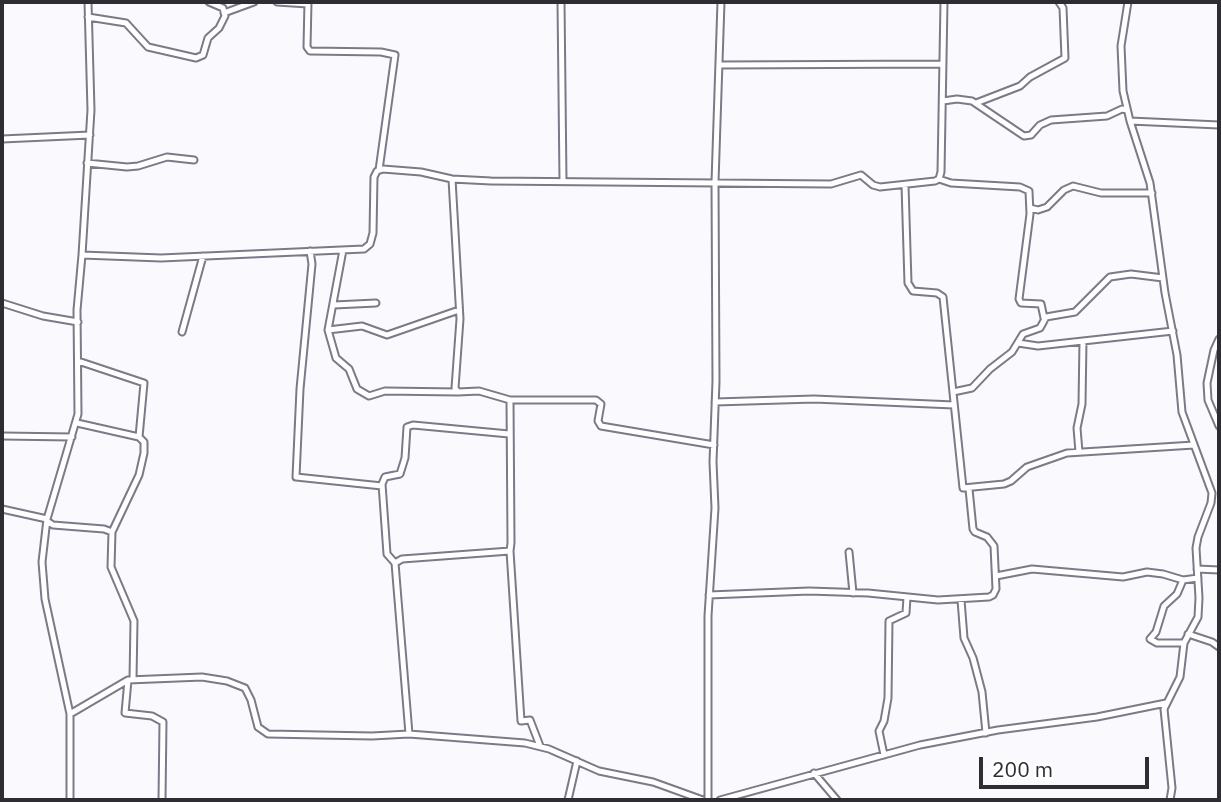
<!DOCTYPE html>
<style>
body{margin:0}
#map{position:relative;width:1221px;height:802px;overflow:hidden;background:#faf9fd;font-family:"IBM Plex Sans",sans-serif}
canvas{display:block}
.frame{position:absolute;inset:0;border:4px solid #2e2d33;pointer-events:none}
.scale{position:absolute;left:979px;top:757px;width:170px;height:32px;box-sizing:border-box;border:4px solid #2e2d33;border-top:0;padding-left:9px;font-size:21px;line-height:24px;white-space:nowrap;color:#2e2d33;-webkit-text-stroke:5px #fff;paint-order:stroke}
</style>
<div id="map">
<canvas width="1221" height="802"></canvas>
<div class="frame"></div>
<div class="scale">200 m</div>
</div>
<script>
const context = document.querySelector('canvas').getContext('2d');
context.lineJoin = 'round';
function toPath(rows) {
  const path = new Path2D();
  for (const r of rows) {
    path.moveTo(r[0], r[1]);
    for (let i = 2; i < r.length; i += 2) path.lineTo(r[i], r[i + 1]);
  }
  return path;
}
function stroke(path, color, width, dash) {
  context.strokeStyle = color;
  context.lineWidth = width;
  context.lineCap = dash ? 'butt' : 'round';
  context.setLineDash(dash || []);
  context.stroke(path);
}
const street = toPath([
 [277,2,308,4],
 [308,2,307,47,310,51,381,52,395,55,379,170],
 [561,2,563,181],
 [1128,2,1121,46,1123,91,1130,121,1150,183,1165,293,1177,355,1182,412,1212,493,1211,503,1198,537,1196,548,1199,598,1198,617,1184,643,1180,677,1164,709,1172,788,1170,800],
 [224,13,254,2],
 [88,17,126,23,148,47,196,58,203,55,208,38,219,28,225,16,223,8,209,2],
 [719,65,943,64],
 [943,101,957,99,972,101,1024,136,1031,135,1040,125,1051,120,1107,116,1122,109,1127,110],
 [976,103,1020,86,1030,77,1065,58,1063,8,1059,2],
 [1130,121,1219,125],
 [2,139,90,135],
 [87,163,127,167,138,166,167,157,194,160],
 [452,179,460,319,455,388,458,392,479,391,510,400],
 [939,179,951,183,1020,187,1029,191,1030,214,1019,299,1021,303,1041,304,1044,318],
 [905,185,908,283,913,291,937,293,943,297,963,488,1004,484,1011,481,1027,467,1067,453,1194,445],
 [1030,208,1038,210,1047,207,1064,190,1073,186,1101,193,1152,193],
 [343,250,328,330,336,358,349,369,357,389,369,396,385,391,458,392],
 [310,251,312,264,300,389,296,477,382,486],
 [82,255,91,110,88,2],
 [2,303,43,316,78,322],
 [334,305,376,303],
 [328,330,362,326,387,335,459,310],
 [182,332,203,256],
 [1219,339,1214,350,1207,383,1208,400,1219,426],
 [1018,343,1038,346,1173,331],
 [78,361,144,383,139,437],
 [953,392,972,388,990,369,1012,352,1023,334,1040,328,1046,317,1075,312,1110,277,1131,274,1163,278],
 [715,402,814,399,954,405],
 [77,423,139,437,144,442,144,453,139,475,112,532],
 [2,436,72,437],
 [1079,452,1077,428,1082,404,1083,341],
 [2,509,47,519],
 [47,521,53,525,104,529,112,532,111,567,134,621,133,679],
 [510,551,521,721,530,720,540,746],
 [849,552,853,593],
 [395,563,387,554,382,484,385,477,400,474,405,458,407,427,413,425,509,434],
 [1197,569,1219,570],
 [996,576,1032,569,1123,577,1147,572,1163,574,1183,580,1198,578],
 [1183,580,1177,594,1164,606,1156,632,1150,639,1157,643,1184,643],
 [709,595,809,591,868,593,938,600,989,597,993,595,996,589,994,546,987,537,975,532,973,529,969,489],
 [961,600,964,638,973,658,982,692,986,733],
 [1188,634,1212,642,1219,647],
 [128,680,125,713,152,716,163,722,162,800],
 [70,714,128,680,202,677,227,681,245,688,251,700,258,727,268,734,372,736,409,734,525,743,549,749,599,771,653,782,703,800],
 [409,734,395,563,402,559,510,551,511,543,510,400,596,400,601,404,598,421,601,426,714,445],
 [884,755,879,731,884,721,888,698,889,621,906,613,907,597],
 [814,773,837,800],
 [70,800,70,714,45,599,42,562,47,519,78,414,77,310,82,255,161,258,364,249,370,244,373,233,374,177,377,171,383,169,421,172,452,179,491,181,831,184,861,175,873,185,880,187,935,181,939,179,941,172,944,2],
 [568,800,577,761],
 [708,800,708,616,715,508,713,462,716,381,715,182,721,2],
 [720,800,920,745,998,730,1097,717,1166,703]
]);
stroke(street, '#7c7988', 9);
stroke(street, '#fff', 5);
</script>
